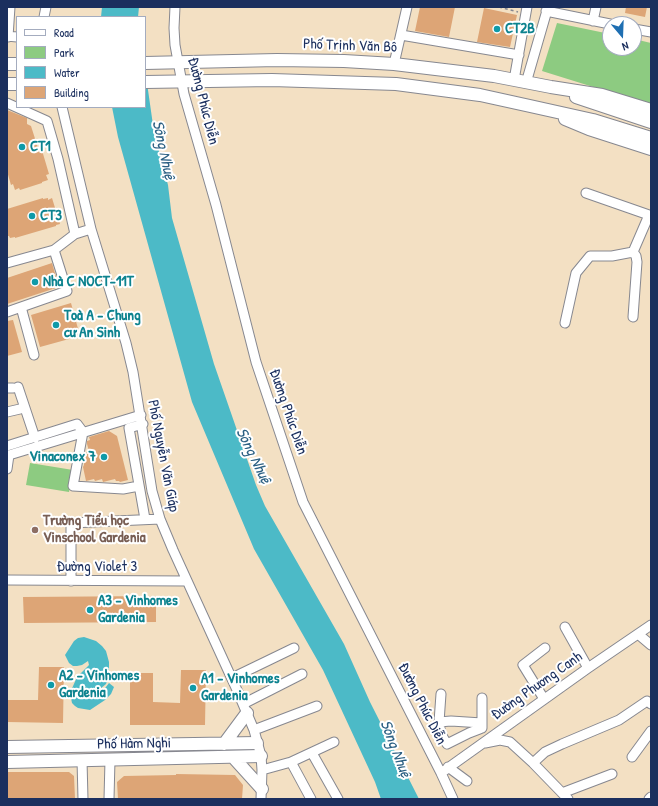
<!DOCTYPE html>
<meta charset="utf-8">
<style>
body{margin:0}
#map{position:relative;width:658px;height:806px;overflow:hidden;background:#f3e0c3;font-family:"Patrick Hand",sans-serif}
canvas{display:block}
.frame{position:absolute;inset:0;border:8px solid #1b2f5e;pointer-events:none}
.legend{position:absolute;left:16px;top:16px;width:130px;height:92px;box-sizing:border-box;background:#fff;border:1px solid #a4acbf;margin:0;padding:5px 7px;list-style:none;font-size:12px;color:#1b2f5e}
.legend li{display:flex;align-items:center;gap:8px;height:20px}
.legend b{width:20px;border:1px solid #a4acbf}
.north{position:absolute;left:602px;top:16px;width:40px;height:40px;box-sizing:border-box;background:#fff;border:1px solid #a4acbf;border-radius:50%;rotate:161deg;font-size:11px;font-weight:700;line-height:16px;text-align:center;color:#1b2f5e}
.north::after{content:'';display:block;margin:auto;width:14px;height:18px;background:#1f6fb2;clip-path:polygon(50% 0,100% 100%,50% 72%,0 100%)}
</style>
<div id="map">
<canvas width="658" height="806"></canvas>
<div class="frame"></div>
<ul class="legend">
<li><b style="height:5px;background:#fff"></b>Road</li>
<li><b style="height:11px;background:#8dcb81"></b>Park</li>
<li><b style="height:11px;background:#4cbac7"></b>Water</li>
<li><b style="height:11px;background:#dda576"></b>Building</li>
</ul>
<div class="north">N</div>
</div>
<script>
const context = document.querySelector('canvas').getContext('2d');
context.lineJoin = 'round';
function fillPath(path, color) {
  context.fillStyle = color;
  context.fill(path, 'evenodd');
}
function toPath(rows) {
  const path = new Path2D();
  for (const r of rows) {
    path.moveTo(r[0], r[1]);
    for (let i = 2; i < r.length; i += 2) path.lineTo(r[i], r[i + 1]);
  }
  return path;
}
function stroke(path, color, width, dash) {
  context.strokeStyle = color;
  context.lineWidth = width;
  context.lineCap = dash ? 'butt' : 'round';
  context.setLineDash(dash || []);
  context.stroke(path);
}
function write(font, color, halo, rows, align = 'center') {
  context.font = font + ' "Patrick Hand",sans-serif';
  context.lineWidth = 4;
  context.setLineDash([]);
  context.textBaseline = 'middle';
  context.strokeStyle = halo;
  context.fillStyle = color;
  for (const [text, x, y, turn = 0] of rows) {
    context.save();
    context.translate(x, y);
    context.rotate((+turn || 0) * Math.PI / 180);
    context.textAlign = isNaN(turn) ? turn : align;
    if (halo) context.strokeText(text, 0, 0);
    context.fillText(text, 0, 0);
    context.restore();
  }
}
fillPath(toPath([
 [557,23,610,34,610,48,634,48,634,39,651,43,651,105,542,71],
 [30,463,73,470,69,492,26,485]
]), '#8dcb81');
fillPath(toPath([
 [102,7,139,7,138,17,101,17],
 [145,69,154,132,168,185,172,218,214,364,256,485,265,506,344,644,370,702,419,799,381,799,375,782,323,670,254,549,192,402,118,137,112,107,145,107],
 [84,637,96,641,102,646,106,651,109,662,109,677,106,684,93,695,95,696,102,692,109,683,114,687,111,694,105,700,90,710,78,708,75,706,72,703,70,693,77,677,89,665,88,661,82,665,77,666,73,666,69,663,65,655,74,641,78,638]
]), '#4cbac7');
fillPath(toPath([
 [420,7,455,7,449,37,415,31],
 [626,7,647,7,645,17,625,13],
 [484,8,517,15,510,47,477,42],
 [7,110,27,118,27,124,31,126,38,148,41,147,49,174,46,175,48,180,42,182,42,183,20,190,19,188,15,190,13,184,11,185,7,171],
 [43,198,43,199,48,198,48,200,52,198,60,224,56,225,56,226,15,238,15,237,10,238,9,236,7,236,7,209],
 [52,263,59,287,7,304,7,278],
 [71,303,80,336,40,347,31,315],
 [13,320,22,352,7,356,7,321],
 [109,431,117,436,128,480,120,482,119,481,116,481,115,479,103,482,102,479,95,481,94,479,86,481,83,467,84,465,84,457,87,456,86,452,89,451,87,444,87,441,90,440,89,437],
 [156,596,156,622,24,623,23,597],
 [39,667,64,667,63,723,7,722,7,700,38,700],
 [181,670,206,670,205,725,130,725,130,673,153,673,153,702,180,703],
 [7,772,69,772,74,776,75,799,7,799],
 [176,774,235,775,243,785,242,799,118,799,117,782,124,776,176,775]
]), '#dda576');
const minor = toPath([
 [175,7,174,28,175,45,184,94,216,205,256,362,303,502,441,773,453,799],
 [546,11,610,24],
 [44,17,46,7],
 [593,21,596,7],
 [634,29,651,32],
 [401,35,519,55],
 [7,36,17,37],
 [8,37,10,7],
 [394,64,407,7],
 [514,80,527,7],
 [526,83,548,7],
 [7,103,47,121,58,159,75,234],
 [62,107,91,229,126,343,133,372,152,491,160,519,173,550,237,690,254,730,261,756,262,770,261,799],
 [586,193,649,215],
 [633,252,636,256,637,262,633,317],
 [7,263,54,250,75,234,91,229],
 [21,307,34,355],
 [7,312,67,291,54,250],
 [565,323,576,273,590,256,612,256,633,252,649,215,651,216],
 [18,387,35,438],
 [7,388,13,388],
 [7,412,20,409],
 [143,424,129,428,145,519],
 [83,432,73,486,123,489,139,486],
 [7,446,77,424,83,432],
 [7,469,9,455,141,415],
 [7,580,187,581],
 [71,581,71,523,160,519],
 [565,627,588,668],
 [638,634,651,645],
 [232,678,294,648],
 [544,699,523,665,545,648],
 [243,704,302,674],
 [439,722,441,694],
 [482,728,469,733,447,744,441,734,439,722,451,721,482,723],
 [482,728,482,698],
 [254,730,317,706],
 [485,743,500,740,510,742,533,763,568,799],
 [312,753,338,799],
 [632,757,651,731],
 [82,760,83,799],
 [291,762,311,799],
 [533,763,545,752,562,744,619,720,647,701,651,704],
 [448,767,467,781],
 [262,770,291,762,334,742],
 [441,773,588,668,651,625],
 [562,793,612,774],
 [109,799,110,760],
 [649,799,651,797]
]);
const major = toPath([
 [145,63,277,60,344,61,394,64,494,76,551,87,602,95,651,110],
 [7,64,17,64],
 [145,82,272,80,396,84,480,95,530,106,593,120,651,138],
 [7,84,17,84],
 [576,97,651,122],
 [565,119,589,129,651,149],
 [224,744,247,713],
 [7,747,257,743],
 [233,757,262,789],
 [7,762,261,756]
]);
stroke(minor, '#878890', 11);
stroke(major, '#878890', 14);
stroke(toPath([
 [499,7,518,12]
]), '#878890', 1.5, [3, 3]);
stroke(minor, '#fff', 9);
stroke(major, '#fff', 12);
for (const [x, y, r, color] of [
 [497,29,4,"#0f9aa8"],
 [22,147,4,"#0f9aa8"],
 [32,216,4,"#0f9aa8"],
 [35,282,4,"#0f9aa8"],
 [56,325,4,"#0f9aa8"],
 [104,457,4,"#0f9aa8"],
 [35,530,4,"#8d6e63"],
 [90,610,4,"#0f9aa8"],
 [51,685,4,"#0f9aa8"],
 [193,688,4,"#0f9aa8"]
]) {
  const dot = new Path2D();
  dot.arc(x, y, r, 0, 2 * Math.PI);
  context.fillStyle = color;
  context.fill(dot);
  stroke(dot, '#fff', 1.5);
}
write('bold 15px', '#0d838f', '#fff', [
 ["CT2B",505,29],
 ["CT1",30,147],
 ["CT3",40,216],
 ["Nhà C NOCT-11T",43,282],
 ["Toà A - Chung",64,316],
 ["cư An Sinh",64,333],
 ["Vinaconex 7",96,457,"right"],
 ["A3 - Vinhomes",98,601],
 ["Gardenia",98,618],
 ["A2 - Vinhomes",59,676],
 ["Gardenia",59,693],
 ["A1 - Vinhomes",201,679],
 ["Gardenia",201,696]
], 'left');
write('15px', '#1b2f5e', '#fff', [
 ["Phố Trịnh Văn Bô",350,46,2],
 ["Đường Phúc Diễn",203,101,76],
 ["Đường Phúc Diễn",288,412,71],
 ["Phố Nguyễn Văn Giáp",163,456,79],
 ["Đường Violet 3",97,567],
 ["Đường Phương Canh",537,686,-35],
 ["Đường Phúc Diễn",422,704,63],
 ["Phố Hàm Nghi",134,744,-1]
]);
write('bold 15px', '#785e54', '#fff', [
 ["Trường Tiểu học",43,521],
 ["Vinschool Gardenia",43,538]
], 'left');
write('italic 16px', '#2c6083', '#fff', [
 ["Sông Nhuệ",163,150,78],
 ["Sông Nhuệ",253,456,64],
 ["Sông Nhuệ",395,749,69]
]);
</script>
